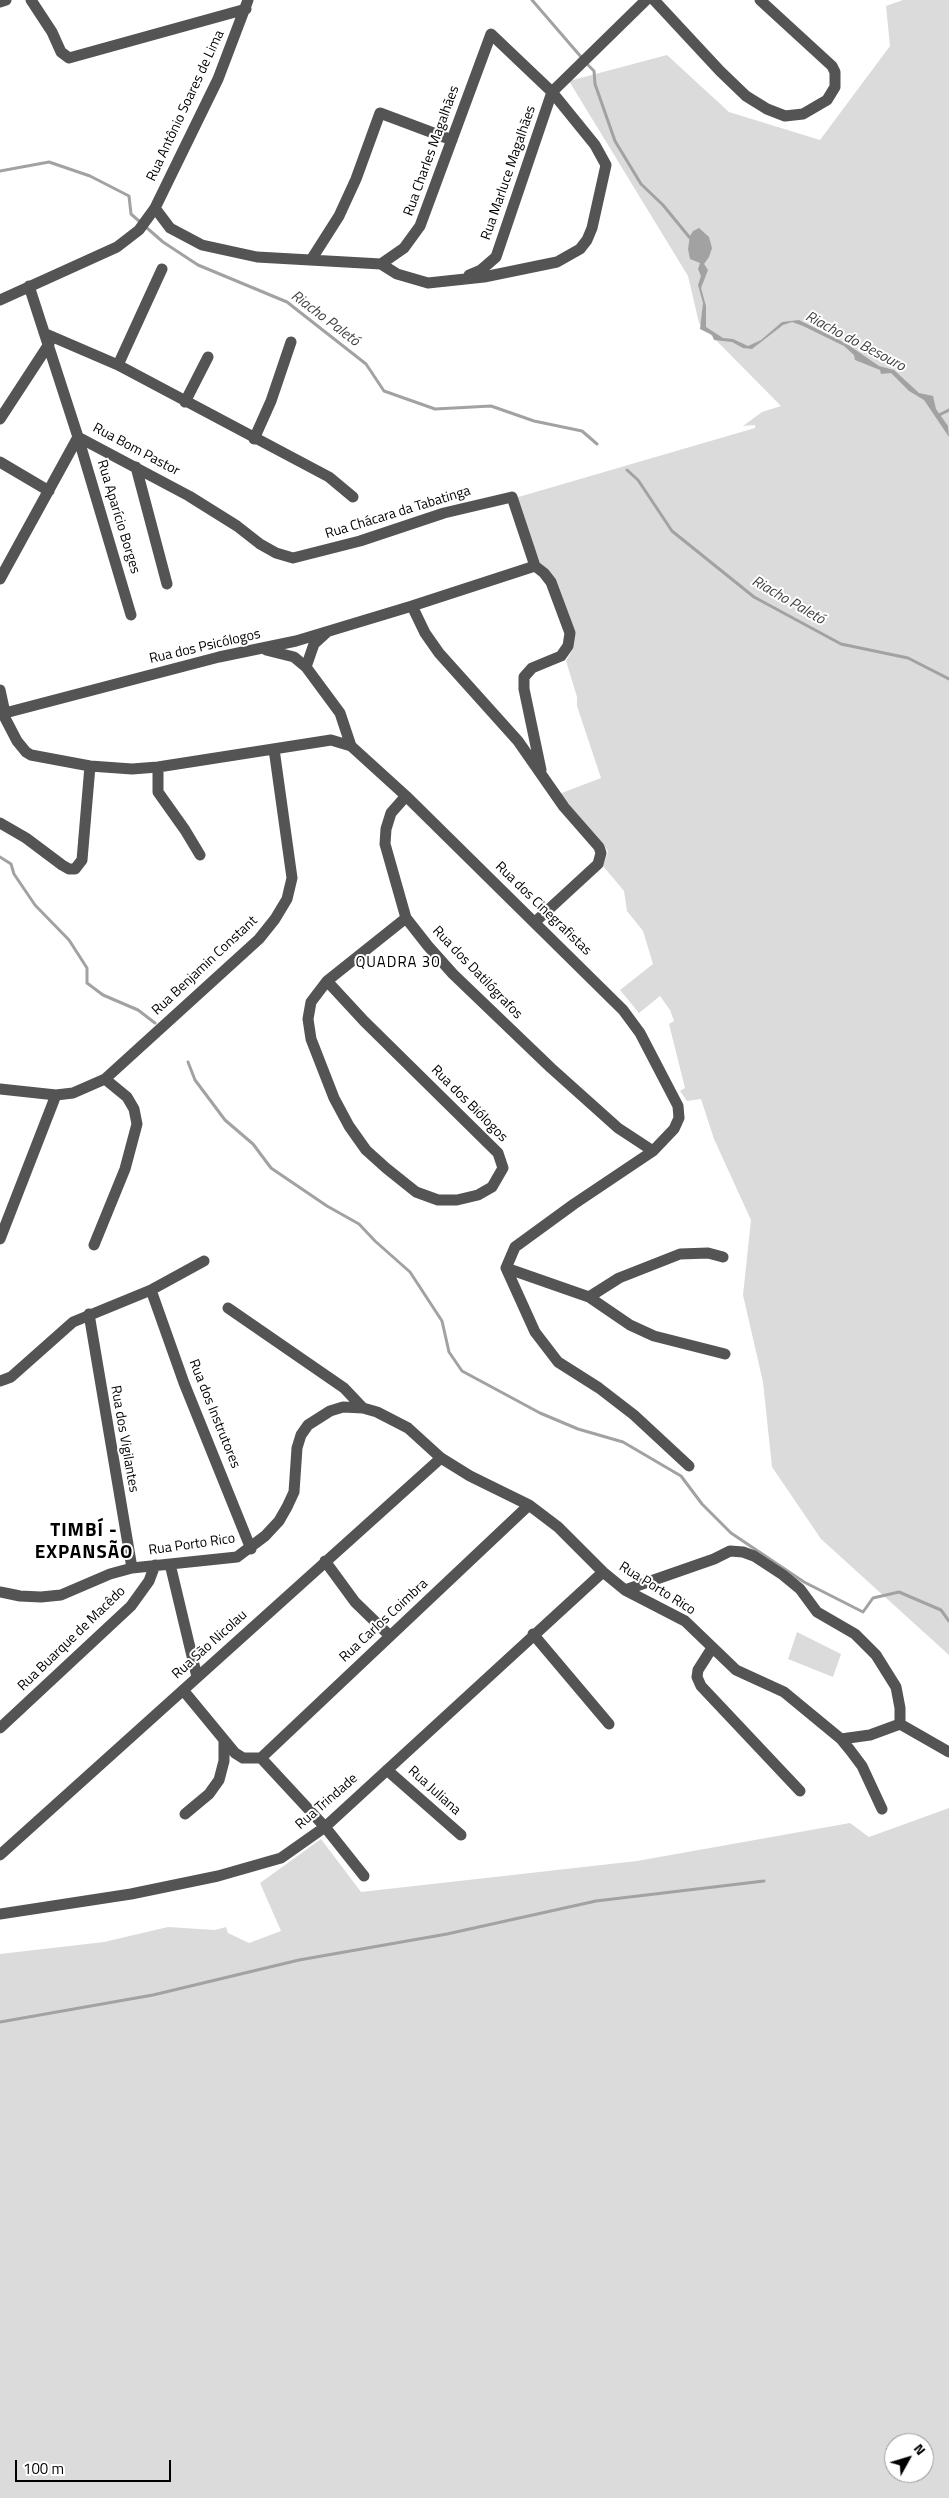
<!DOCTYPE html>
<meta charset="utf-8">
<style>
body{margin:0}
#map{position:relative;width:949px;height:2498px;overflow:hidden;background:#fff;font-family:"Titillium Web",sans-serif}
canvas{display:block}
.north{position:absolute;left:884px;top:2433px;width:50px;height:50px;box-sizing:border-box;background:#fff;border:1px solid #999;border-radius:50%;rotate:51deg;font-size:14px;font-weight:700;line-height:20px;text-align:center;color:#000}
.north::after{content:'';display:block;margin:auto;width:18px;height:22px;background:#000;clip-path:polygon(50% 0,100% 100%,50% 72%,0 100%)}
.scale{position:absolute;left:15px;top:2460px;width:156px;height:22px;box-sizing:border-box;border:2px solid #000;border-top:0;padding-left:6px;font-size:15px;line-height:18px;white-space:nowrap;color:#000;-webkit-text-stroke:4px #fff;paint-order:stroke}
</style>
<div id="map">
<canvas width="949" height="2498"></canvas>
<div class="north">N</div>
<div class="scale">100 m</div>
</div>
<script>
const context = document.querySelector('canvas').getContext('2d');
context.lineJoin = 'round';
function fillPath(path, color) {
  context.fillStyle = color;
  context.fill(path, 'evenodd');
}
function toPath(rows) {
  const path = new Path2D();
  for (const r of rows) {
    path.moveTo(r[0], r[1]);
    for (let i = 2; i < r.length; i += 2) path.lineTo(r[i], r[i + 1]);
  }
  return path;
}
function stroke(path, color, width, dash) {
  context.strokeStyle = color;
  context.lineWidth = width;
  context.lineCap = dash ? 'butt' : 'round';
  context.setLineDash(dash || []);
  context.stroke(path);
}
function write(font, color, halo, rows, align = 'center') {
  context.font = font + ' "Titillium Web",sans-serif';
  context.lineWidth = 4;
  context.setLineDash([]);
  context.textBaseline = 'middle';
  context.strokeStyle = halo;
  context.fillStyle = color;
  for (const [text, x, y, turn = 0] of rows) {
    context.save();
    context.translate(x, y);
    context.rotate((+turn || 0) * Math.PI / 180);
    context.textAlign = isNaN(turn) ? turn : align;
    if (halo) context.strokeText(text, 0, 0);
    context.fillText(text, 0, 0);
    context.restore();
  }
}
fillPath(toPath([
 [903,0,949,0,949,1655,821,1539,772,1467,763,1382,743,1295,751,1220,714,1139,701,1099,687,1101,680,1091,685,1088,669,1024,674,1021,670,1010,660,996,639,1013,620,990,653,964,643,931,627,911,624,891,603,866,608,852,604,845,559,794,601,778,577,706,577,697,566,661,573,649,515,498,755,428,755,425,743,426,762,412,781,406,699,323,688,276,569,81,667,55,729,112,820,140,890,46,886,6],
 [797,1632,841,1654,833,1677,788,1659],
 [949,1808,949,2498,0,2498,0,1954,104,1942,168,1927,215,1930,226,1927,228,1933,249,1943,281,1931,260,1883,321,1839,361,1892,637,1861,850,1823,869,1837],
 [894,2443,924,2443,924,2473,894,2473]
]), '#dbdbdb');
fillPath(toPath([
 [699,228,709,237,712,248,709,257,704,264,708,270,701,288,706,306,706,327,723,338,733,339,748,346,761,340,782,322,799,320,847,344,879,366,894,370,919,393,933,396,936,409,948,426,949,437,924,400,909,391,891,373,881,374,880,370,855,360,854,355,844,346,803,326,792,322,783,325,752,349,743,348,732,342,714,340,712,335,700,329,703,303,698,285,701,276,698,269,700,263,690,259,688,249,690,236,693,231]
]), '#a2a2a2');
stroke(toPath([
 [532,0,582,58],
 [586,63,594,71,595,84,615,141,641,184,663,205,690,238],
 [0,171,49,162,90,176,129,196,131,214,163,242,198,265,287,302,366,364,384,391,435,409,491,406,534,421,582,431,597,444],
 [937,416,949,410],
 [627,470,638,480,672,531,754,597,841,644,908,658,949,679],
 [0,857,11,864,14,874,35,905,69,940,87,968,87,983,103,995,138,1010,155,1023],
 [188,1062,195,1080,225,1120,253,1144,271,1168,327,1206,359,1224,375,1241,410,1272,442,1321,449,1352,462,1371,540,1413,578,1429,623,1442,681,1476,702,1504,731,1533,804,1582,863,1612,873,1598,899,1592,941,1610,949,1621],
 [0,2022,153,1995,299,1960,447,1934,596,1901,764,1881]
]), '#a2a2a2', 3);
stroke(toPath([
 [31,0,52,32,61,52,69,58,246,9],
 [654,0,720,71,746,96,767,109,785,116,803,114,827,100,835,87,835,72,832,66,760,0],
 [0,2,6,0],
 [155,208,170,228,202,245,257,257,381,264,397,274,428,283,484,277,557,262,580,249,587,240,592,228,606,165,595,145,552,92,491,34,420,226,404,248,381,264],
 [311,260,339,216,356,179,380,113,452,140],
 [469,275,481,270,496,257,552,92,646,0],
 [29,286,78,437,131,615],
 [0,300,117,247,139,230,155,208,218,79,248,0],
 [46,334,118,365,329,477,353,497],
 [118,365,162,269],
 [185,402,208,357],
 [0,419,49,344],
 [78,437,189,496,237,526,260,544,276,553,293,558,360,541,444,513,512,497,535,566],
 [254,439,271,401,291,342],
 [0,462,49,491],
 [136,467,167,584],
 [0,579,78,437],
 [412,606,535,566,544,573,551,582,570,633,568,646,561,656,532,668,524,677,524,689,541,770],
 [326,633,314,644,306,667,340,713,351,746],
 [266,650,294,657,306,667],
 [0,690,5,713,3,714,17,741,26,752,31,755,90,766,132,769,158,767,331,740,351,746,406,796,623,1010,640,1033,678,1106,679,1118,674,1129,653,1151,574,1204,515,1247,506,1268,535,1332,558,1362,599,1388,634,1415,689,1466],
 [5,713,219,657,296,641,412,606,425,633,439,653,518,741,564,807,599,847,601,853,598,864,535,922],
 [158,767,158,792,185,830,200,855],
 [406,796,391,813,386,829,385,844,406,918,428,946,453,974,551,1068,618,1128,653,1151],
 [0,823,26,838,62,865,69,869,75,869,82,860,90,766],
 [327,981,364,1021,498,1153,503,1168,492,1187,478,1195,457,1200,438,1200,416,1192,386,1168,366,1150,349,1126,334,1098,311,1039,308,1019,311,1002,327,981,406,918],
 [0,1089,56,1095,73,1093,105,1079,259,939,275,919,287,899,292,878,274,749],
 [0,1239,56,1095],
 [94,1245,125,1169,137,1124,134,1109,127,1097,105,1079],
 [506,1268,589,1297,630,1325,654,1336,725,1354],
 [151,1290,184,1383,251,1549],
 [589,1297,619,1278,680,1254,708,1253,723,1257],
 [228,1308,344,1388,363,1408],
 [89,1314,132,1568],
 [0,1381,11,1377,73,1322,151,1290,204,1261],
 [325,1561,355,1602,390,1636],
 [170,1564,197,1677],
 [625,1590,714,1559,730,1551,743,1552,754,1556,783,1575,800,1589,817,1612,855,1634,876,1655,896,1687,900,1708,900,1724],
 [0,1592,20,1596,41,1597,61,1595,110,1574,132,1568,237,1557,265,1536,279,1521,287,1507,294,1492,297,1448,301,1435,308,1425,330,1411,343,1407,363,1408,377,1412,408,1428,441,1458,470,1476,529,1505,558,1527,603,1572,625,1590,685,1621,736,1670,784,1692,841,1739,850,1750,862,1766,882,1809],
 [533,1634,609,1724],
 [712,1648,698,1670,697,1677,701,1686,800,1791],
 [183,1690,235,1753,243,1758,261,1758,325,1827,364,1876],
 [0,1728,131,1606,149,1581,155,1565],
 [841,1739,870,1735,900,1724,949,1752],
 [261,1758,529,1505],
 [387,1770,461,1835],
 [185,1814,209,1794,219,1780,224,1761,224,1741],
 [0,1855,441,1458],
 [0,1914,131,1894,218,1876,281,1858,325,1827,603,1572]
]), '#545454', 11);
write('14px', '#000', '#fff', [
 ["Rua Antônio Soares de Lima",186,106,-65],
 ["Rua Charles Magalhães",432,151,-70],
 ["Rua Marluce Magalhães",509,173,-71],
 ["Rua Bom Pastor",136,450,28],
 ["Rua Chácara da Tabatinga",398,513,-17],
 ["Rua Aparício Borges",118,517,73],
 ["Rua dos Psicólogos",205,647,-13],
 ["Rua dos Cinegrafistas",543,909,44],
 ["Rua Benjamin Constant",205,966,-43],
 ["Rua dos Datilógrafos",477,973,46],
 ["Rua dos Biólogos",469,1104,45],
 ["Rua dos Instrutores",214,1414,68],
 ["Rua dos Vigilantes",124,1439,80],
 ["Rua Porto Rico",192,1545,-8],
 ["Rua Porto Rico",657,1589,32],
 ["Rua Carlos Coimbra",384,1621,-43],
 ["Rua Buarque de Macêdo",72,1639,-44],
 ["Rua São Nicolau",210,1645,-42],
 ["Rua Juliana",434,1791,42],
 ["Rua Trindade",327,1802,-41]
]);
write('italic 15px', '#434343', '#fff', [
 ["Riacho Paletó",325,319,37],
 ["Riacho do Besouro",855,342,28],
 ["Riacho Paletó",788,601,30]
]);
context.letterSpacing = '1px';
write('15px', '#000', '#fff', [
 ["QUADRA 30",398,963]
]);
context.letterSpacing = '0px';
context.letterSpacing = '1px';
write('bold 19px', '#000', '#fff', [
 ["TIMBÍ -",84,1531],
 ["EXPANSÃO",84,1553]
]);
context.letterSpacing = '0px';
</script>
